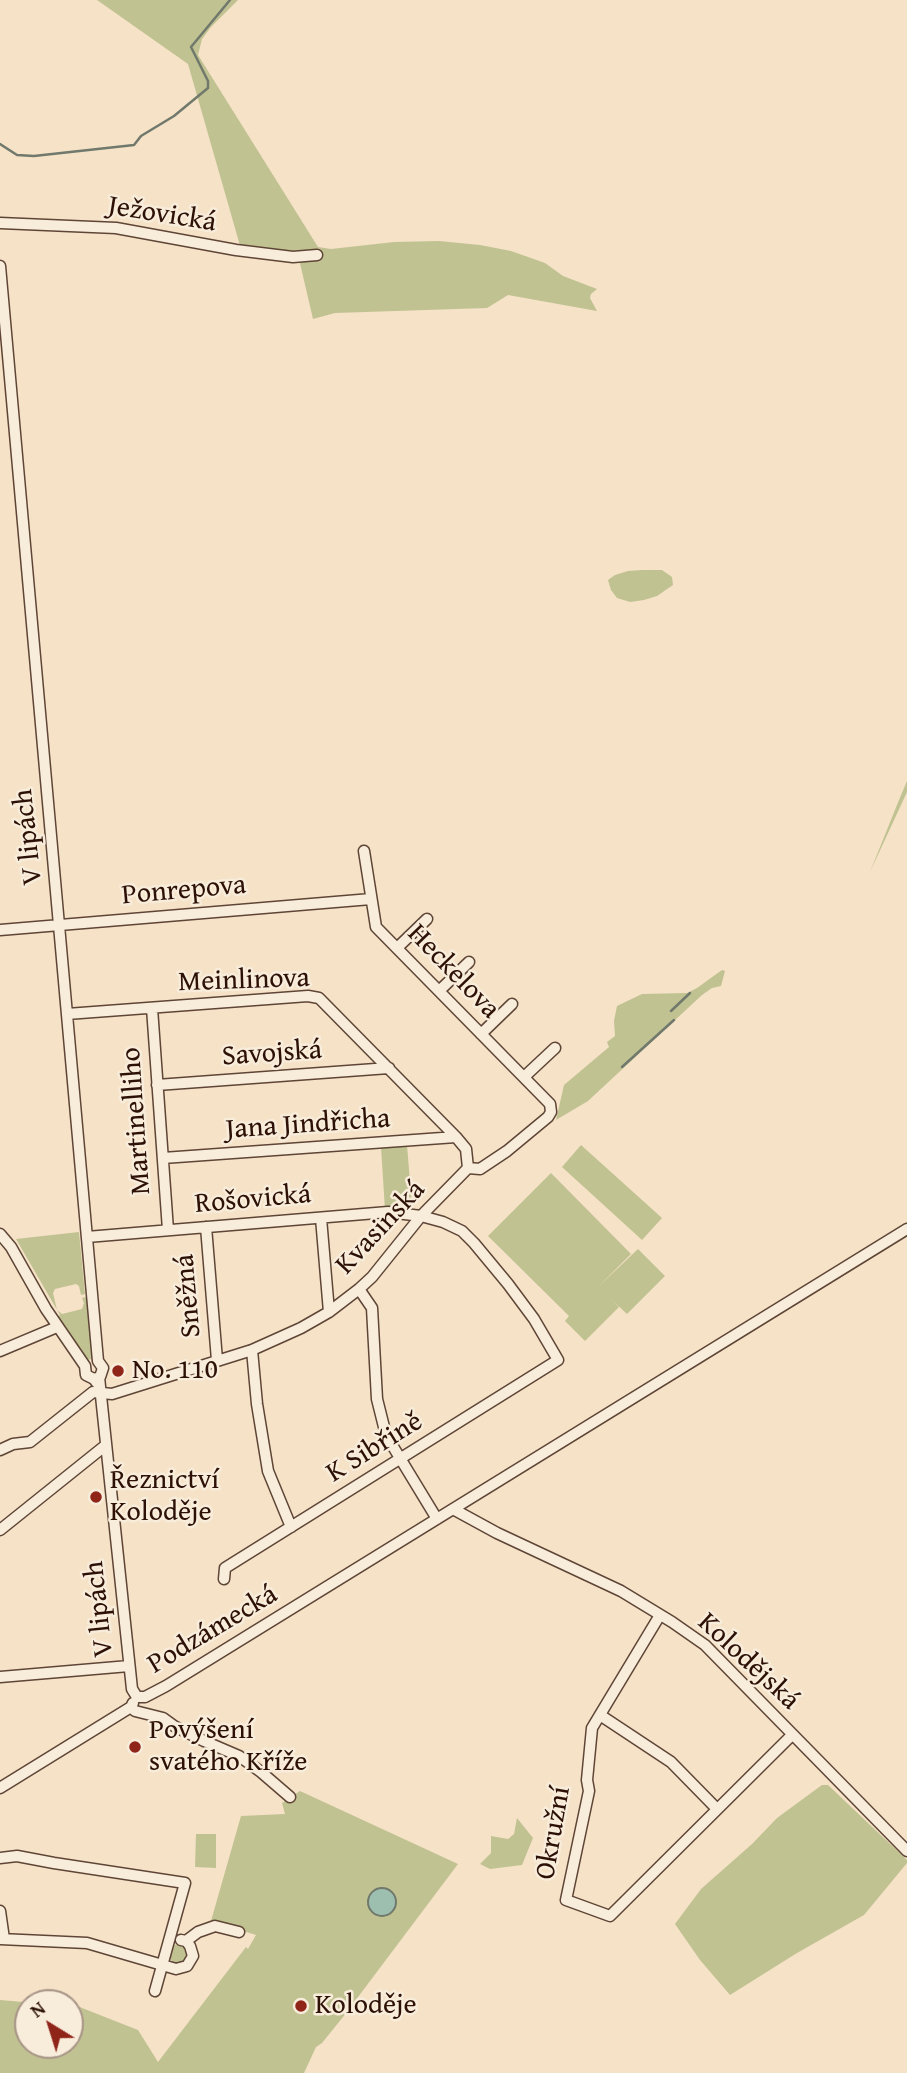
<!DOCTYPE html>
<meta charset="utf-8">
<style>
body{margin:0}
#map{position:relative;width:907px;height:2073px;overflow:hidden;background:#f5e2c7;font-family:"Gentium Book Plus",serif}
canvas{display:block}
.north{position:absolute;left:14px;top:1989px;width:70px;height:70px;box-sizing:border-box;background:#f8ecdb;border:2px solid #a79486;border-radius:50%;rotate:322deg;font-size:19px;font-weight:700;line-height:28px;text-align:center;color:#2d1106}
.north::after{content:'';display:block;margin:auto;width:24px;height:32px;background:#8f2418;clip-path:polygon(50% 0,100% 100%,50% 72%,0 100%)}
</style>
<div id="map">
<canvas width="907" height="2073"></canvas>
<div class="north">N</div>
</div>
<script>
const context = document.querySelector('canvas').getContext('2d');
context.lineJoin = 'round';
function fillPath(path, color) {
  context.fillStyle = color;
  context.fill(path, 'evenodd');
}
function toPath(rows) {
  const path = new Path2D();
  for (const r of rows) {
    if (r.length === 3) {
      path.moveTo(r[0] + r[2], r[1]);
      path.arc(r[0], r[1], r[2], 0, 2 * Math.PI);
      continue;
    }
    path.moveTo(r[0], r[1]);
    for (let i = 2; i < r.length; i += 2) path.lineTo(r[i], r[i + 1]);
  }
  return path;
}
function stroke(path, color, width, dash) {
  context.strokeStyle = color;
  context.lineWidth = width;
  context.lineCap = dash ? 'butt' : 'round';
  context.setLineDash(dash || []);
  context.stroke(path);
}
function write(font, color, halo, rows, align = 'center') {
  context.font = font + ' "Gentium Book Plus",serif';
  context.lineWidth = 5;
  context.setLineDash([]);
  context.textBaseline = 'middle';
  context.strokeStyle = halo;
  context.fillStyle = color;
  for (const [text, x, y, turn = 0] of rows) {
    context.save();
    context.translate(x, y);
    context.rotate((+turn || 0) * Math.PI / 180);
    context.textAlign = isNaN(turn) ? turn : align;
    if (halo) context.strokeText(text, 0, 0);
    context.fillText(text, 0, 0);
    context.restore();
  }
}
fillPath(toPath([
 [97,0,238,0,211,27,202,39,198,55,318,247,331,249,394,242,439,241,480,245,511,251,545,263,563,276,597,289,591,294,590,298,597,311,508,295,487,308,335,313,313,319,299,259,241,249,188,64],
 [642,570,662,570,672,577,673,585,657,596,644,600,630,602,617,598,611,590,608,580,615,575,628,571],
 [907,781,907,792,870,872,899,800],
 [722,970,725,971,721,986,712,988,702,995,588,1101,556,1120,564,1085,609,1047,607,1042,615,1036,614,1021,617,1006,642,994,687,993,697,988],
 [407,1145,412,1206,385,1210,381,1147],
 [581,1145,662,1218,642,1240,562,1167],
 [551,1173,631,1254,598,1287,638,1249,665,1276,627,1314,611,1299,619,1307,585,1341,565,1321,569,1316,488,1236],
 [79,1232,85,1294,81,1295,79,1286,76,1284,55,1289,53,1293,57,1310,62,1314,82,1309,84,1303,82,1298,87,1297,92,1359,87,1360,57,1317,60,1315,16,1239],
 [822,1785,828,1785,907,1860,907,1863,864,1915,797,1953,730,1995,700,1960,675,1924,701,1889,752,1844,777,1818],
 [300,1791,458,1864,343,2017,322,2043,316,2047,304,2073,0,2073,0,2000,36,2003,28,2003,28,2045,70,2045,70,2006,77,2006,138,2030,158,2062,246,1947,248,1949,256,1935,211,1921,241,1816,285,1814,282,1803],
 [517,1818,533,1838,522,1865,490,1869,480,1864,491,1853,491,1836,508,1839,514,1834],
 [196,1834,216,1834,216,1868,195,1867],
 [179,1954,10]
]), '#c1c292');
const water = toPath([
 [382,1902,14]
]);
fillPath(water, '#9dbfb0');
stroke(water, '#70796c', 2);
stroke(toPath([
 [0,144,17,155,34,156,134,145,141,136,174,116,208,88,208,81,191,47,230,0],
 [671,1011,690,993],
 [622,1067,674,1020]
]), '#70796c', 2.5);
const minor = toPath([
 [0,223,116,228,236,250,293,257,317,255],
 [0,266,98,1361,103,1368,100,1377,94,1379],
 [364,851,376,927,550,1104,551,1112,548,1117,507,1151,480,1169,468,1168],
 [0,930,371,899],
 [397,948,427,919],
 [439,991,469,962],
 [152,1008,168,1230],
 [67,1014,308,996,319,998,456,1137,466,1149,468,1168],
 [481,1034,512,1004],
 [524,1077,555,1048],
 [157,1085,389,1068],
 [163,1158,456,1137],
 [321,1218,329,1312],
 [206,1227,217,1360],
 [0,1234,11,1247,46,1309,85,1366,86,1375,94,1379,97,1383],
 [87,1237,388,1212,421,1216,443,1222,462,1231,474,1243,508,1284,534,1319,558,1360,225,1568,224,1579],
 [359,1289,372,1308,377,1399,386,1435,437,1519],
 [252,1350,257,1404,268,1471,291,1527],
 [0,1351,57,1327],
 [99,1377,132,1689,137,1697],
 [0,1450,13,1444,30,1442,93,1392,112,1394,252,1350,301,1328,329,1312,359,1289,372,1277,421,1216,468,1168],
 [453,1509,497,1533,621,1591,672,1622,705,1645,907,1851],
 [0,1530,106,1445],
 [660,1615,592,1728,587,1780,589,1791,566,1900,610,1916,792,1735],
 [0,1677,129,1666],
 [137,1697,145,1697,166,1686,907,1229],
 [131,1707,135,1711,163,1718,174,1726,204,1741,239,1756,261,1772,290,1797],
 [600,1715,671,1762,717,1809],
 [0,1788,131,1707,133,1703],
 [0,1858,17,1856,54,1863,185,1883,155,1991],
 [0,1911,4,1939],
 [0,1939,87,1943,176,1969,187,1966,193,1956,190,1946,186,1941],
 [181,1940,186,1941,198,1932,215,1926,239,1932]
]);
stroke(minor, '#5f4536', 13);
stroke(minor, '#f8ecdb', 10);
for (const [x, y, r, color] of [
 [118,1371,7,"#8f2418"],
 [96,1497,7,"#8f2418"],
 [135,1747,7,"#8f2418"],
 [301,2006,7,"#8f2418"]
]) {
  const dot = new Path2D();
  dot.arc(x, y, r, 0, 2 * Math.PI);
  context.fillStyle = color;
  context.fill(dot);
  stroke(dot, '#f8ecdb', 2.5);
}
write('28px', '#2d1106', '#f8ecdb', [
 ["Ježovická",162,215,9],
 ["V lipách",29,837,-96],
 ["Ponrepova",184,891,-5],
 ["Heckelova",453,972,46],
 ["Meinlinova",244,981,-2],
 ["Savojská",272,1054,-4],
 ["Martinelliho",137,1121,-94],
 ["Jana Jindřicha",308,1125,-4],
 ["Rošovická",253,1200,-5],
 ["Kvasinská",381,1228,-47],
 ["Sněžná",189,1296,-95],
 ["K Sibřině",375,1448,-32],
 ["V lipách",100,1609,-96],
 ["Podzámecká",213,1630,-31],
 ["Kolodějská",748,1662,43],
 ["Okružní",554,1833,-80]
]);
write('28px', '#2d1106', '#f8ecdb', [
 ["No. 110",132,1371],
 ["Řeznictví",110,1481],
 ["Koloděje",110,1513],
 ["Povýšení",149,1731],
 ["svatého Kříže",149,1763],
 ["Koloděje",315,2006]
], 'left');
</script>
